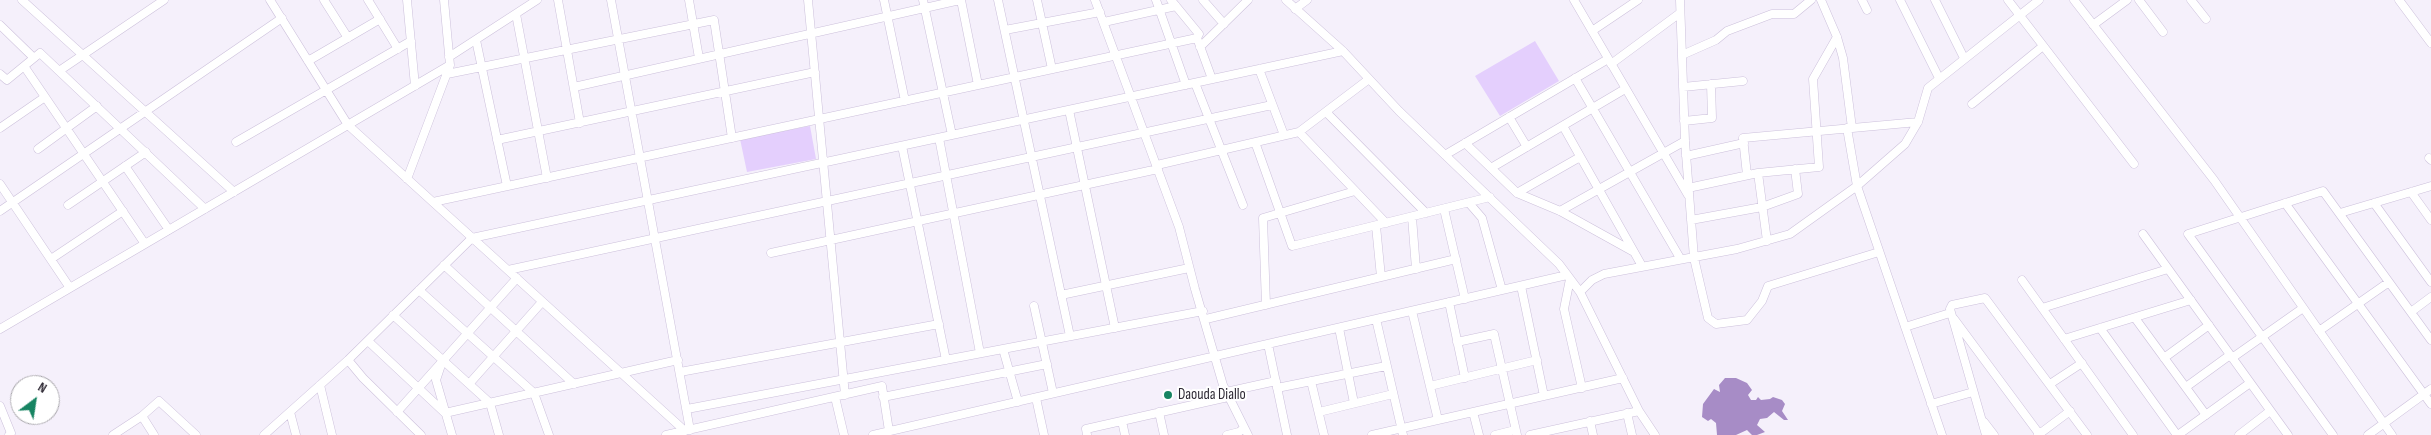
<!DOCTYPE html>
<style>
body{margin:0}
#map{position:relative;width:2431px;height:435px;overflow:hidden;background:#f5f0fb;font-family:"Sofia Sans Condensed",sans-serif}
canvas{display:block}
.north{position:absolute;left:10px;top:375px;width:50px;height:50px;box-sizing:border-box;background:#fff;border:1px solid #aba9ae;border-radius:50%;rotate:31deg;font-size:14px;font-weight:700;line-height:20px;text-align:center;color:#2e2934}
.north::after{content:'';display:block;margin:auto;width:18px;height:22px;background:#178462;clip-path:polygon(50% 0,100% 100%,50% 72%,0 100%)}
</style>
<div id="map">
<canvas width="2431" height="435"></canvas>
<div class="north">N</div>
</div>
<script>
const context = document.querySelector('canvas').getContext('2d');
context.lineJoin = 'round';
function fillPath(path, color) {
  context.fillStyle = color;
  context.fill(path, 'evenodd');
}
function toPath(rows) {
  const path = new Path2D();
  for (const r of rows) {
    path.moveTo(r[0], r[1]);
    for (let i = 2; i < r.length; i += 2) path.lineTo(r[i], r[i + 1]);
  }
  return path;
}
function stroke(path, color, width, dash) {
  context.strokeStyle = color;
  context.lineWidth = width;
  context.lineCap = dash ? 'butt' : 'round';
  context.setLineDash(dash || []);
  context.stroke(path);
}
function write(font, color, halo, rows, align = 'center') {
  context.font = font + ' "Sofia Sans Condensed",sans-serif';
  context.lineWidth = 4;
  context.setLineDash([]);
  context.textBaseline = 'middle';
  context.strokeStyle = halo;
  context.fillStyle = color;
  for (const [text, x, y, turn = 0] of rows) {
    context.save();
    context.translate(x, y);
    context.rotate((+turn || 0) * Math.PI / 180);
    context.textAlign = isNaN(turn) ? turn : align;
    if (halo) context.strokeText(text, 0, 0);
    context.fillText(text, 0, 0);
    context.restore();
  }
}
fillPath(toPath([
 [1535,41,1559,81,1500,116,1475,76],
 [810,126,816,159,747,172,740,139]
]), '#e4cffd');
fillPath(toPath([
 [1725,378,1736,378,1747,383,1752,390,1748,395,1751,400,1756,400,1758,397,1761,400,1770,399,1773,397,1782,400,1785,404,1782,411,1788,420,1784,420,1774,412,1767,418,1760,419,1757,425,1765,432,1757,435,1752,435,1747,430,1736,435,1717,435,1716,423,1711,419,1708,421,1702,417,1703,404,1714,389,1720,392,1719,385]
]), '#a78cc6');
const minor = toPath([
 [22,0,234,192],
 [270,0,348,125,685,431],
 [324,0,348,38],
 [368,0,398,49],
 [407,0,415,86],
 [558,0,580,123],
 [611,0,690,430],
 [689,0,699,58],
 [808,0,845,395],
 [884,0,905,101],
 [923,0,952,135],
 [961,0,978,85],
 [998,0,1070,336],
 [1037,0,1052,69],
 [1095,0,1179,227,1195,289,1223,385,1248,435],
 [1156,0,1186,85],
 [1171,0,1199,34,1197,38,1212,79],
 [1203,0,1224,24],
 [1286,0,1343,51,1399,111,1559,264,1580,292,1639,411,1655,435],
 [1574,0,1688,195],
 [1680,0,1685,141,1694,258,1708,318,1716,324,1747,320,1762,301,1768,286,1879,252],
 [1821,0,1837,37,1843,58,1852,128],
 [1862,0,1867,10],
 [1900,0,1939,78],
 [1935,0,1964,58],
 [2008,0,2134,164],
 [2074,0,2214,180,2392,435],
 [2139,0,2163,32],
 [2191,0,2206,19],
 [2399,0,2431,43],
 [1295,9,1307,0],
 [516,14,547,178],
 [1104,22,1176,6],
 [0,25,34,58],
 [2093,25,2127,0],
 [1005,30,1100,12],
 [1592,31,1638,0],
 [476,40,507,186],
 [1200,47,1248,0],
 [1682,55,1716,40,1727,31,1772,14,1794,14,1811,0],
 [449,57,537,0],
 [308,61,380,19],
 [1611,64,1680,13],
 [24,66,145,244],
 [1259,69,1284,135],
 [59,71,164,0],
 [0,74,7,80,40,53,205,209],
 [447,74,714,20,732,138],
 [1575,78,1680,258],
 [1195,83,1243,205],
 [574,87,960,0],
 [1683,87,1743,81],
 [1972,104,2043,46],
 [1069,110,1115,328],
 [1326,112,1426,213],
 [1509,117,1527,147],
 [1684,121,1712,118,1711,84],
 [1563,126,1642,266],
 [0,128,45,97],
 [1847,128,1857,186,1942,435],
 [1299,132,1386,223],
 [939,138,980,353],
 [497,140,815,72],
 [236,142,411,41],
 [1255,142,1292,246,1490,197],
 [1465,143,1517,193,1560,211,1634,252],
 [902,146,946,360],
 [38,149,97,106],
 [1445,155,1608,59],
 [1686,156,1744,143],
 [2429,158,2431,160],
 [1157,165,1299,132,1369,79],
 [125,166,169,230],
 [1491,168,1625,89],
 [1758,173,1767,241],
 [1747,175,1743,138,1918,122],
 [407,179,450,65,444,0],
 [0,184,70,288],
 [1688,188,1758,173,1819,167,1813,79,1837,37],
 [2411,192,2431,220],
 [1517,193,1580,157],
 [433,202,1197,38],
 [1469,203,1482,218,1502,290],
 [2285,203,2431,404],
 [2374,203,2431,282],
 [68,205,146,152],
 [1444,209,1465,299],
 [0,211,282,18],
 [1560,211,1685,141],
 [2340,213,2431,186],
 [1412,217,1416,269],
 [1691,220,1762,207,1798,194,1795,169],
 [1376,226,1381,277],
 [2143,234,2288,435],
 [771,253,1158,169],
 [51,259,123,211],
 [444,265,574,384],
 [508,270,1272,105],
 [1570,279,1564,309,1582,388],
 [2022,280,2133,435],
 [1521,286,1544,396],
 [419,290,534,393,549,435],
 [1580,292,1592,280,1604,274,1737,249,1790,234,1857,186,1905,144,1918,122,1928,88,2039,0],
 [1061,295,1189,268],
 [1449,302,1465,378],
 [1266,305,1263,218,1355,191],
 [1034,306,1053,393],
 [2042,308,2168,269],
 [1412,311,1438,420],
 [2411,312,2431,297],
 [393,315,490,403,499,435],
 [2135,318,2206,415],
 [1206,319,1456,259],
 [1376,319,1403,435],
 [1954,319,2040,435],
 [1905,327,1950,313],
 [1339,328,1354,403],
 [2100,328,2177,435],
 [0,329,450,65],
 [2319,331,2389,282],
 [2064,339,2191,300],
 [368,341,445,413,678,360],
 [1457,342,1494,334,1517,435],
 [1268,344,1287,435],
 [1003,349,1018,402],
 [2164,358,2209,325],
 [2232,358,2303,308],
 [348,360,363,378,421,435],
 [441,365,436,380,452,435],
 [680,372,939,324],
 [1311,381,1324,435],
 [469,384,542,302],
 [2050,384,2082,363],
 [320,385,332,435],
 [1430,386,1537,360],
 [2186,387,2230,355],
 [1277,388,1386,366],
 [1226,392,1276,381],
 [835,397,844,435],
 [883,397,1047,364],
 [1036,398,1044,435],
 [1931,404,1973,392],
 [0,406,11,433,9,435],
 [687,409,1203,311],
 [290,412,296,435],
 [397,412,517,278],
 [1159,412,1164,435],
 [1319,412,1393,394],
 [1473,412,1479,435],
 [1627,413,1632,435],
 [142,416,154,435],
 [1122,421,1125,435],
 [1590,421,1593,435],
 [1984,422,1994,435],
 [113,435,142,416,159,401,196,435],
 [264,435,348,360,472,238,1343,51],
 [666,435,882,386,889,431],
 [873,435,1567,275],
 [1087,435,1086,429,1228,397],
 [1227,435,1239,432,1244,428],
 [1372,435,1623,378],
 [1495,435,1515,430],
 [1530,435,1639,411],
 [1986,435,1950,309,1952,305,1985,298,2087,435],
 [2038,435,2070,411],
 [2178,435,2250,383],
 [2239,435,2270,411],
 [2333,435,2188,234,2323,191,2431,340],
 [2368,435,2431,389]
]);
stroke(minor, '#ccc0db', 9);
stroke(minor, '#fff', 8);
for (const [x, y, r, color] of [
 [1168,395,5,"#178462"]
]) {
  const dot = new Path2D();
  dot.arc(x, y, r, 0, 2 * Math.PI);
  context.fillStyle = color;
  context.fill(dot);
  stroke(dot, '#fff', 2);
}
write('15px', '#2e2934', '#fff', [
 ["Daouda Diallo",1178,395]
], 'left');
</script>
